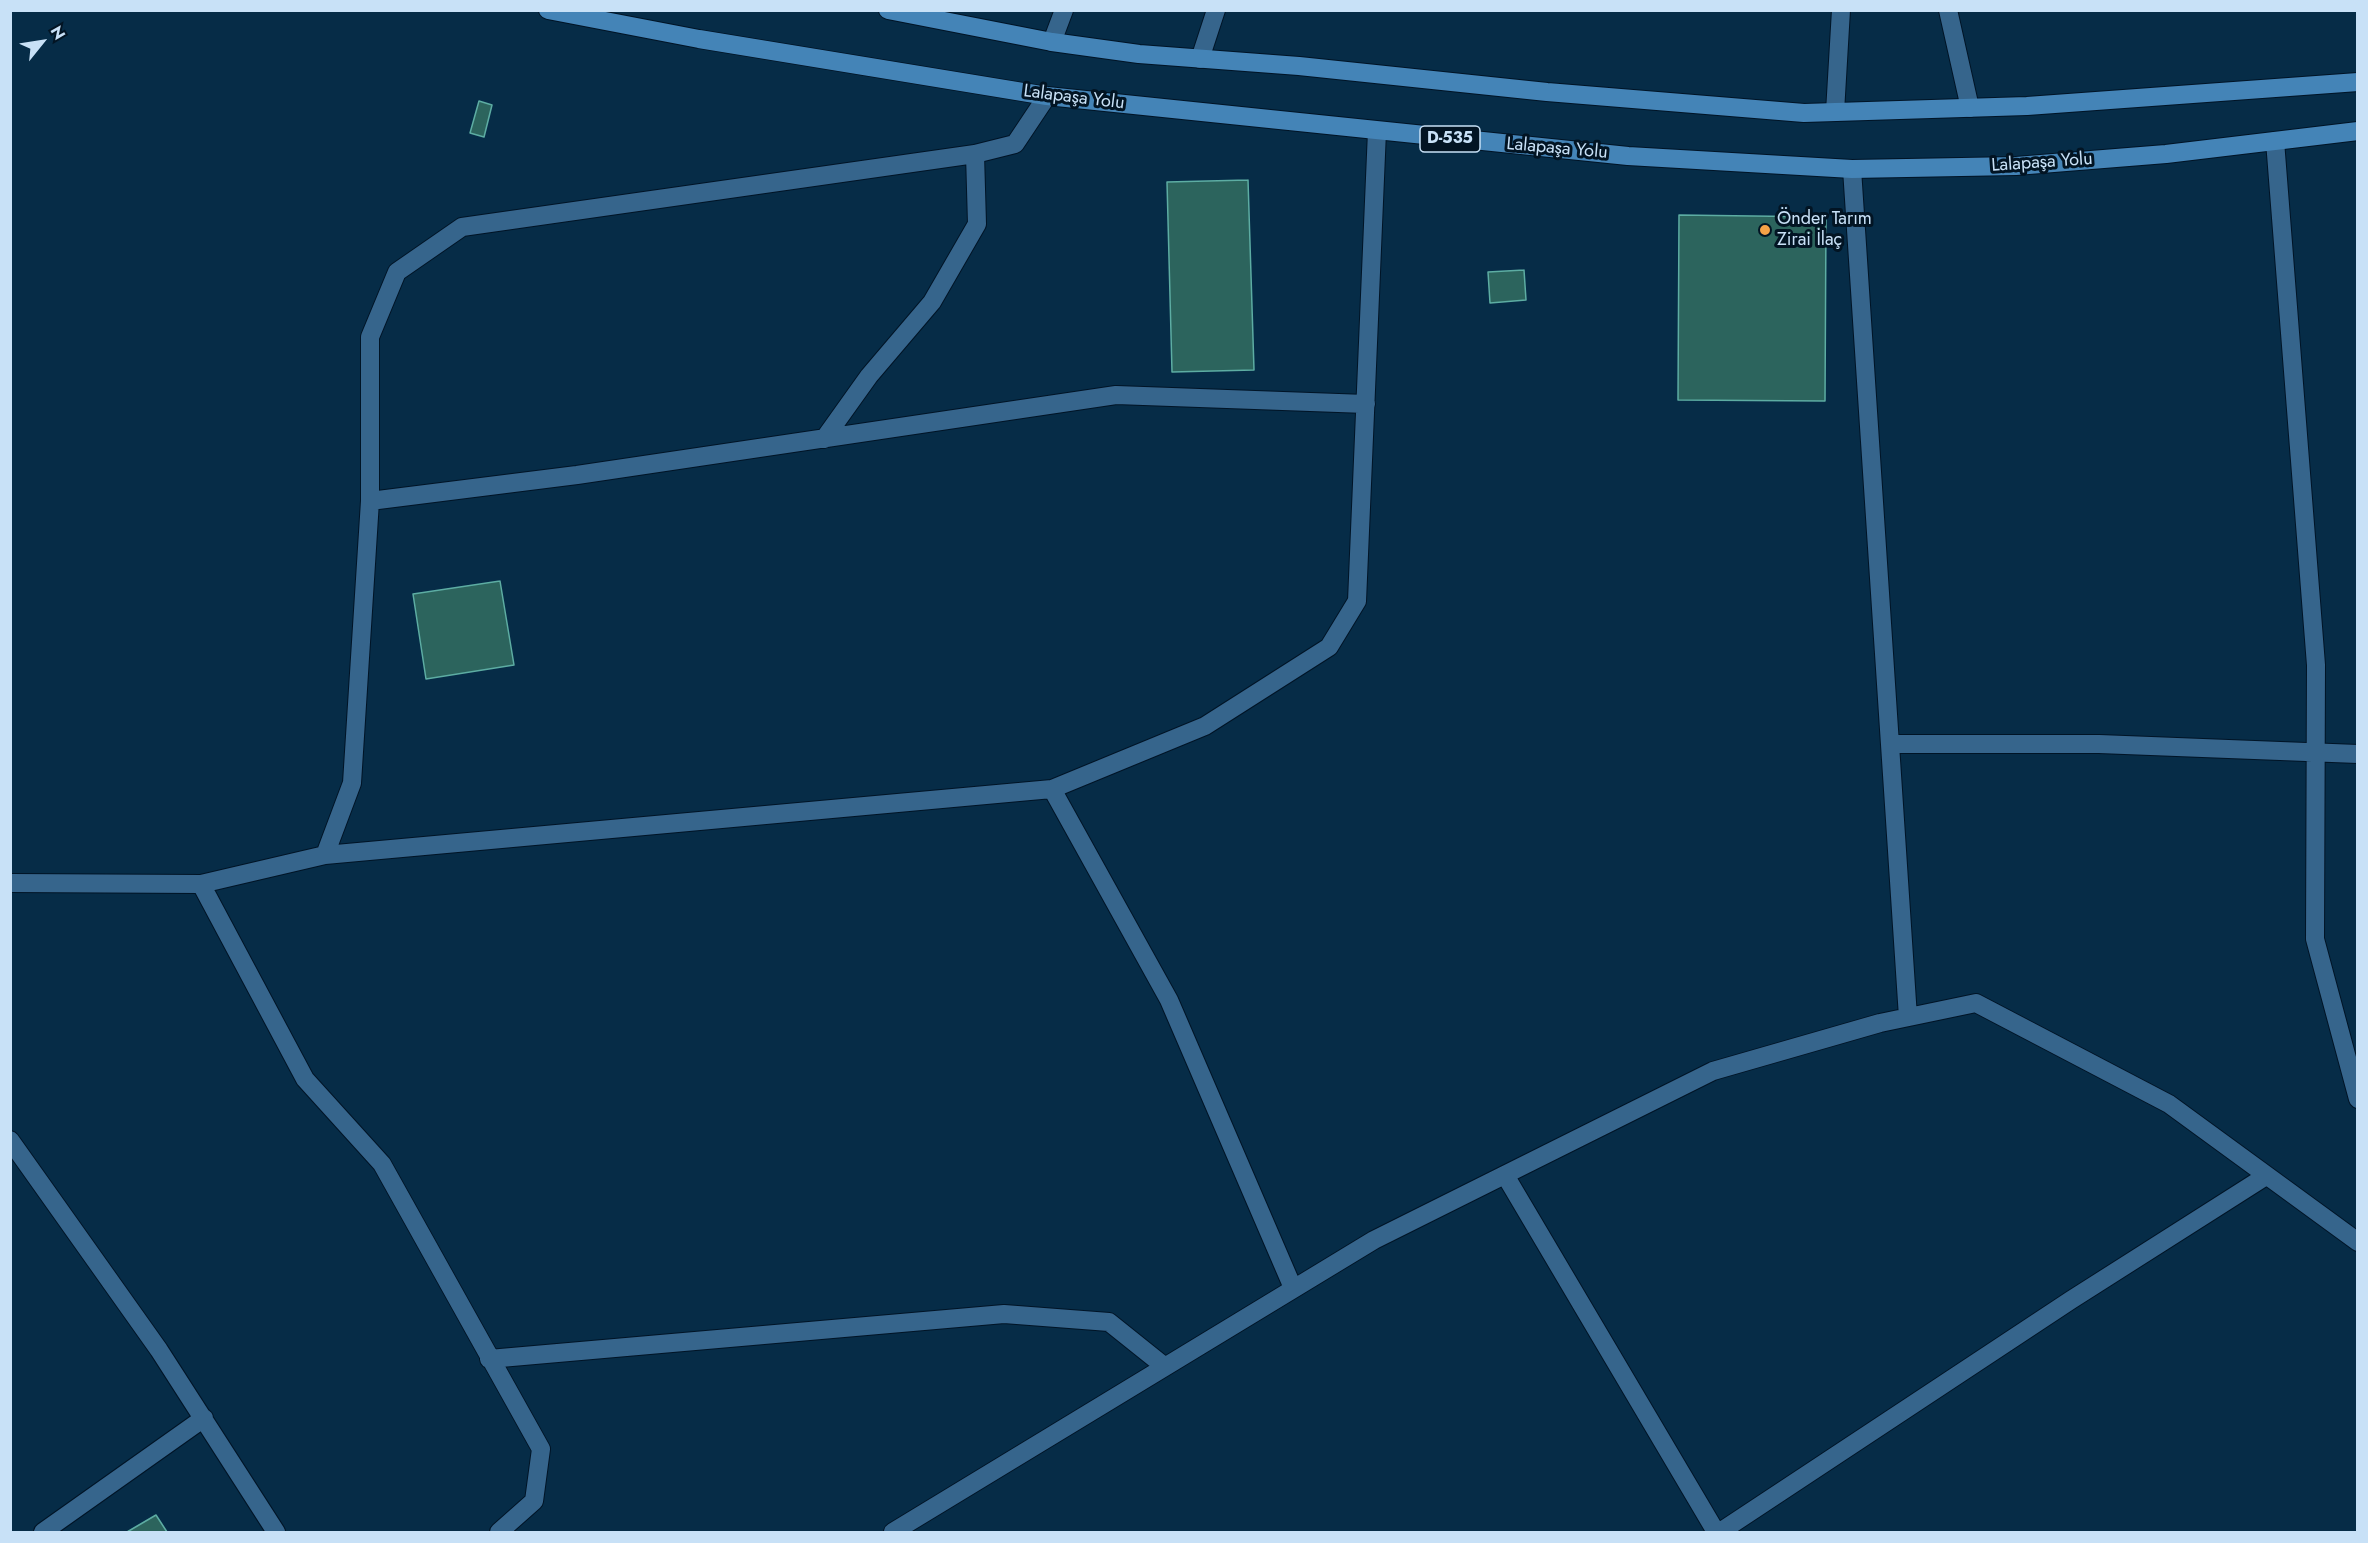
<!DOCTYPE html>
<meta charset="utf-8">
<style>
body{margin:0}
#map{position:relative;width:2368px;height:1543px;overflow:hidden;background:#062c47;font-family:Jost,sans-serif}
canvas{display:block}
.frame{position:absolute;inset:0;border:12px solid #c8e1f7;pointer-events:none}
.north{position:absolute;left:12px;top:12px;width:60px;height:60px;-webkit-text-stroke:4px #021423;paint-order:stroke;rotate:60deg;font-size:16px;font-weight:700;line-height:24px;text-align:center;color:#c8e1f7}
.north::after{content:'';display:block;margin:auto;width:21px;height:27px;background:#c8e1f7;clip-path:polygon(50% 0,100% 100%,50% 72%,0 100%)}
</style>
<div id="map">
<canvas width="2368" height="1543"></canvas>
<div class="frame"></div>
<div class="north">N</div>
</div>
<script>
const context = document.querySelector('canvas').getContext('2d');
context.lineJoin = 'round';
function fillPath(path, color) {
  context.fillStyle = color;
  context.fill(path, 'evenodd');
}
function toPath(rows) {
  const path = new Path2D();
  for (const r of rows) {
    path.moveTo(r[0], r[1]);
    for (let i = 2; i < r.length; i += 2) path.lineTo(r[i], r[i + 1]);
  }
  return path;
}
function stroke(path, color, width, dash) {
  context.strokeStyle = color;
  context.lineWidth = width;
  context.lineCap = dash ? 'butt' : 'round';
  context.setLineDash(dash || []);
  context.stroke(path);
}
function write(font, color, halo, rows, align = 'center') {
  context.font = font + ' Jost,sans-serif';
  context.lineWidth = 6;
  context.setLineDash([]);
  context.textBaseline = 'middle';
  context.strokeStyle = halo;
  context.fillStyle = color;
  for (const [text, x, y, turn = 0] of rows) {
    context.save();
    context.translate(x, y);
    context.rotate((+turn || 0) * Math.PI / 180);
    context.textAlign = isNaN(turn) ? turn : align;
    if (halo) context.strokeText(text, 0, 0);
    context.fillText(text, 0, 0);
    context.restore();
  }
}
const building = toPath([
 [479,101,492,105,484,137,470,133,479,101],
 [1248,180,1254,370,1172,372,1167,182,1248,180],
 [1679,215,1826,217,1825,401,1678,400,1679,215],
 [1524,270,1526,300,1490,303,1488,272,1524,270],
 [500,581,514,665,426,679,413,594,500,581],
 [156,1515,167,1532,127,1532,156,1515]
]);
fillPath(building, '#2c645d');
stroke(building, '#5dada3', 1.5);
const minor = toPath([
 [1948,10,1970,108],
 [1052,42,1064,10],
 [1200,59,1216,10],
 [1835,112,1841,10],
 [2275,141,2316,665,2315,939,2358,1099],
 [1852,169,1908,1017],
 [824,439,869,376,932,302,977,224,975,154],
 [370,501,577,475,1116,395,1366,404],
 [1890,744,2099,744,2358,754],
 [1052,789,1169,1000,1293,1288],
 [325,855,1052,789,1205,726,1329,647,1357,601,1377,131],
 [10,883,201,884,325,855,352,783,370,501,370,337,397,272,462,227,975,154,1015,144,1047,96],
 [201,884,305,1079,382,1164,541,1449,534,1501,499,1532],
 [10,1140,159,1350,276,1532],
 [1505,1175,1716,1532],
 [489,1359,1004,1314,1109,1322,1164,1366],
 [43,1532,204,1418],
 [893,1532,1374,1240,1713,1071,1880,1023,1976,1003,2169,1104,2358,1242],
 [1720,1532,2071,1300,2266,1176]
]);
const major = toPath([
 [548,10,699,39,1047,96,1628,156,1852,169,2016,166,2166,154,2358,131],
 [888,10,1052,42,1139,54,1299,66,1547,92,1804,113,2027,106,2358,82]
]);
stroke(minor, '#001426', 20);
stroke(major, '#001426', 20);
stroke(minor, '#36658c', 18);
stroke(major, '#4484b7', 18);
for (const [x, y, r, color] of [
 [1765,230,6,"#f6a247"]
]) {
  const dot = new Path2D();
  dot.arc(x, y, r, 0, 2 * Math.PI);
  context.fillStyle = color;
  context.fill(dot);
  stroke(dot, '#021423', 2);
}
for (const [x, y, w] of [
 [1450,139,60]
]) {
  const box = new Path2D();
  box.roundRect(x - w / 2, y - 13, w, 26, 4.5);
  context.fillStyle = '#021423';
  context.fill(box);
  stroke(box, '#c8e1f7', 1.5);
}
write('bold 16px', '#c8e1f7', null, [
 ["D-535",1450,139]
]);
write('18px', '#c8e1f7', '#021423', [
 ["Lalapaşa Yolu",1074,98,7],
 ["Lalapaşa Yolu",1557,149,5],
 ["Lalapaşa Yolu",2042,163,-4]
]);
write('18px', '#c8e1f7', '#021423', [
 ["Önder Tarım",1777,220],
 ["Zirai İlaç",1777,241]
], 'left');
</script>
